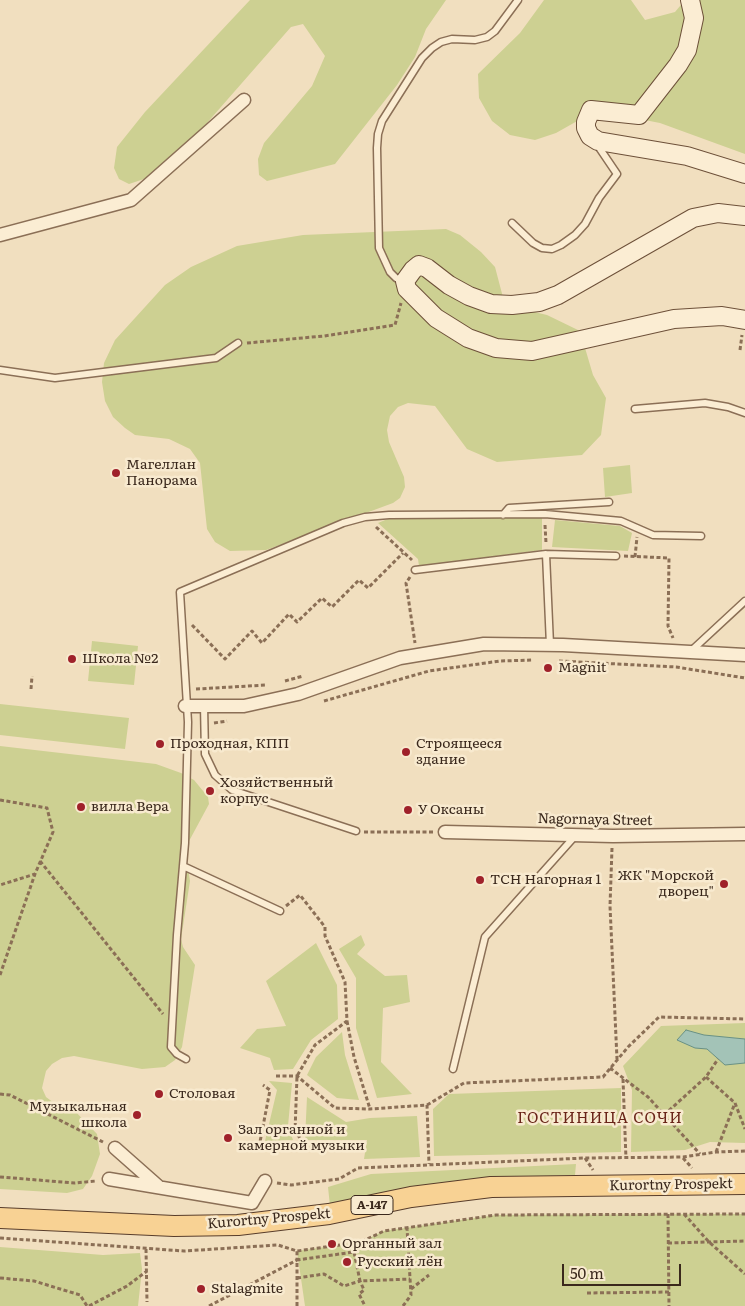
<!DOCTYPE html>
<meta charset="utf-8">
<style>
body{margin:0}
#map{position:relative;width:745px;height:1306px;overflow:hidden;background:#f1dfbf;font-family:Literata,serif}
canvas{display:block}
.scale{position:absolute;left:562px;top:1264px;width:119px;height:22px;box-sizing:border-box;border:2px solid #3a281c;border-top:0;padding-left:6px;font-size:15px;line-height:18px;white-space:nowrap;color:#3a281c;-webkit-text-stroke:4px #f8eacf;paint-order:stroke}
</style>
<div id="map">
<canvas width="745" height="1306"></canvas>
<div class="scale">50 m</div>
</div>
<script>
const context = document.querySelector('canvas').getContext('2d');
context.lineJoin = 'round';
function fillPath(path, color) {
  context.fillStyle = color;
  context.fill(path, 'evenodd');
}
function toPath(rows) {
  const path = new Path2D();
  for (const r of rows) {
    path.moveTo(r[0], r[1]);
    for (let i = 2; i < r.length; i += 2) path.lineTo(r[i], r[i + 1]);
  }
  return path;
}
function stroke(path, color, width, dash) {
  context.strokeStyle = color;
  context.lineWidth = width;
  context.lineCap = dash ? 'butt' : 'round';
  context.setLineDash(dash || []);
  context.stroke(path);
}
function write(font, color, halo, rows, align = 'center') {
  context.font = font + ' Literata,serif';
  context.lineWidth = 5;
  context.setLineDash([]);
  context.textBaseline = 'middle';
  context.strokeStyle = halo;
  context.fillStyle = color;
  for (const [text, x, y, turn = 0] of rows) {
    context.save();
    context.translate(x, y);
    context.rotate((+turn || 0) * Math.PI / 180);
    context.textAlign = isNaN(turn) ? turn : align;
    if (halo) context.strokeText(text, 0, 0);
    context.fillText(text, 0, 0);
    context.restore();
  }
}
fillPath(toPath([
 [250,0,446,0,426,29,415,57,397,85,335,164,267,181,259,175,258,159,264,143,312,86,325,56,303,24,291,27,185,148,144,179,129,184,119,179,114,168,117,147,145,112],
 [544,0,631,0,645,20,675,12,685,0,745,0,745,154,660,123,604,112,579,120,556,133,535,140,510,135,492,121,479,98,478,74,520,33],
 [446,229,460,235,481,252,495,267,505,305,547,315,580,331,593,375,606,398,601,435,582,455,497,462,467,449,435,406,408,403,398,407,390,416,387,430,389,442,404,477,405,487,400,498,393,503,266,550,230,551,215,542,207,529,200,463,190,449,169,439,135,435,125,428,113,417,105,401,102,382,104,363,115,340,165,285,191,267,237,246,303,235],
 [630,465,632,493,605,497,603,468],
 [390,518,542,518,542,550,419,566,418,559,378,523],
 [555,520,620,526,632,533,628,551,552,547],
 [92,641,138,646,134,685,88,681],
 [0,704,129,718,125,749,0,735],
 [0,746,156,764,181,773,194,780,208,797,209,804,188,843,186,856,190,881,181,939,183,947,195,965,182,1047,175,1060,165,1067,142,1069,74,1056,62,1058,52,1064,46,1071,42,1088,46,1097,54,1103,73,1109,97,1134,100,1154,92,1176,83,1189,67,1193,0,1189],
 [361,935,365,945,357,954,385,976,407,975,410,1002,383,1008,381,1062,412,1094,377,1098,356,1028,356,978,339,949],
 [316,943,337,985,338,1019,311,1040,293,1069,274,1070,270,1058,240,1048,257,1029,286,1026,266,981],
 [745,1023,745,1143,710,1142,685,1150,631,1152,632,1090,623,1066,661,1026],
 [342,1032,345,1055,359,1100,337,1098,307,1075,316,1057],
 [269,1081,292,1083,288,1126,293,1140,265,1141,277,1090],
 [621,1088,621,1152,434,1156,433,1109,449,1094],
 [307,1097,346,1122,370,1118,417,1116,420,1157,364,1159,367,1140,305,1140],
 [576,1164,575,1175,473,1179,405,1190,330,1206,328,1187,371,1174],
 [745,1214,745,1306,305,1306,297,1251,361,1242,384,1231,496,1215],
 [0,1247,103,1255,140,1253,142,1269,138,1306,0,1306]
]), '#cdd092');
const water = toPath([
 [686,1030,704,1035,745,1039,745,1063,725,1065,707,1049,695,1048,677,1040,686,1030]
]);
fillPath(water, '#a3c3b7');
stroke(water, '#699185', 1);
const lane = toPath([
 [512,223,533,243,542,248,552,249,561,245,575,235,585,224,599,198,617,174,596,143],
 [403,281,396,278,390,272,379,248,377,148,378,134,382,121,422,58,432,48,441,42,452,39,475,40,487,37,495,31,518,0],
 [0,370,55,378,216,358,238,343],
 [635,409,705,403,728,407,745,413],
 [503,515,509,508,609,502],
 [546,554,616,556],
 [415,570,546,554,550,645],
 [691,651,745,601],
 [204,705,205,754,215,775,232,790,356,831],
 [183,866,280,911],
 [186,1059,177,1054,171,1047,177,935,185,843,188,722,180,592,343,523,365,517,389,515,545,514,621,521,653,535,701,536],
 [453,1069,485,937,575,836]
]);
const street = toPath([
 [0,235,131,200,244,100],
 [185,706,244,706,298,694,400,658,484,644,563,645,745,655],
 [445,832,613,836,745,834],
 [115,1148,158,1186],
 [109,1179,252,1203,265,1181]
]);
const secondary = toPath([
 [690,0,694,18,687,50,678,65,639,115,591,110,586,122,586,128,590,136,598,141,687,156,745,174],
 [745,216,718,213,693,218,558,295,539,302,512,305,491,304,469,296,449,285,427,268,419,265,413,270,405,281,407,289,436,318,468,338,496,348,532,351,674,319,722,316,745,320]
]);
const primary = toPath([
 [0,1218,174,1226,238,1225,329,1214,411,1197,491,1187,745,1184]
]);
stroke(lane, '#8b6f56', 9);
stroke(street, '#8b6f56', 15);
stroke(secondary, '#6d5039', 20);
stroke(primary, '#583d2b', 22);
stroke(toPath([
 [247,343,324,336,395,325,401,303],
 [740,350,742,335],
 [545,525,546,543],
 [376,527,412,560],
 [624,556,669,558,668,626,673,638],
 [635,557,637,537],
 [410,577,406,583,415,643],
 [192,625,225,659,252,631,262,643,289,614,297,622,322,598,332,607,359,580,368,588,403,553],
 [559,661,676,667,745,678],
 [285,681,303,676],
 [31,689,32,676],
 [196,689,267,685],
 [324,701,429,671,500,661,533,660],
 [214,723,227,721],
 [0,800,47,808,53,832,35,874,0,885],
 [364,832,433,832],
 [612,848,610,906,617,1059],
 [40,861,163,1014],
 [286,906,300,895,325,927,325,936,345,982,347,1021,315,1045,297,1076,295,1132,307,1146],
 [0,975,35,874],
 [347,1021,354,1057,370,1109],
 [610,1068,648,1097,700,1154],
 [276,1076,297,1076,335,1108,370,1109,427,1105,429,1164],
 [706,1077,735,1103,745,1129],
 [623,1079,626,1159],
 [0,1094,10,1095,103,1142],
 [427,1105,464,1083,603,1077,628,1047,659,1017,745,1019],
 [664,1115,706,1077,718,1059],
 [259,1147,270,1090,263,1085],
 [716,1152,735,1103],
 [585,1158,593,1170],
 [683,1158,692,1168],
 [0,1177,75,1183,96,1181],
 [277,1183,291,1185,339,1179,358,1168,585,1158,683,1157,716,1152,745,1151],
 [668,1214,669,1306],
 [684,1214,709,1242,745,1274],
 [0,1238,184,1251,278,1245,297,1251,361,1242,384,1231,496,1215,745,1214],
 [668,1243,745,1241],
 [146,1249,147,1302],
 [0,1278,34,1281,80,1295,87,1306],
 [297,1278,324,1274,344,1286,360,1281,364,1290,359,1294,365,1306],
 [411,1289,429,1275],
 [587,1293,669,1292],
 [89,1306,127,1286,147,1271],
 [209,1306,297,1260,297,1251],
 [297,1306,297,1260,354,1252,360,1281,410,1279],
 [403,1306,411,1295,407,1228]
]), '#8b6f56', 3, [4, 2.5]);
stroke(lane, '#fbedd3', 6);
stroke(street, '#fbedd3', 12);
stroke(secondary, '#fbedd3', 18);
stroke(primary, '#f8d294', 20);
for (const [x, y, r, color] of [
 [116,473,5,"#9f212a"],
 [72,659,5,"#9f212a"],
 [548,668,5,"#9f212a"],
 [160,744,5,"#9f212a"],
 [406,752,5,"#9f212a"],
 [210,791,5,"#9f212a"],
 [81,807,5,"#9f212a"],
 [408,810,5,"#9f212a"],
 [480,880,5,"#9f212a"],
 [724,884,5,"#9f212a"],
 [159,1094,5,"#9f212a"],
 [137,1115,5,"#9f212a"],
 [228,1138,5,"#9f212a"],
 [332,1244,5,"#9f212a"],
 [347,1262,5,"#9f212a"],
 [201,1289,5,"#9f212a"]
]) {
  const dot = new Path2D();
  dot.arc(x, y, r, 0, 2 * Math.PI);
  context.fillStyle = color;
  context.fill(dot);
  stroke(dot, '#f8eacf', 2);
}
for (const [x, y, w] of [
 [372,1205,42]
]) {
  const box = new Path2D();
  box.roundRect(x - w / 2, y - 9.5, w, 19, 4);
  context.fillStyle = '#f8eacf';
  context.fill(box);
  stroke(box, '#3a281c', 1);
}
write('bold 12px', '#3a281c', null, [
 ["А-147",372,1205]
]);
write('14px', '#3a281c', '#f8eacf', [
 ["Магеллан",126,465],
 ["Панорама",126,481],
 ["Школа №2",82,659],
 ["Magnit",558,668],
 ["Проходная, КПП",170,744],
 ["Строящееся",416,744],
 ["здание",416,760],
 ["Хозяйственный",220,783],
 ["корпус",220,799],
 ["вилла Вера",91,807],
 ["У Оксаны",418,810],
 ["ЖК \"Морской",714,876,"right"],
 ["дворец\"",714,892,"right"],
 ["ТСН Нагорная 1",490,880],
 ["Столовая",169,1094],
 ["Музыкальная",127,1107,"right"],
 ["школа",127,1123,"right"],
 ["Зал органной и",238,1130],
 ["камерной музыки",238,1146],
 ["Органный зал",342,1244],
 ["Русский лён",357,1262],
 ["Stalagmite",211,1289]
], 'left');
write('14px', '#3a281c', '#f8eacf', [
 ["Nagornaya Street",595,820,1],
 ["Kurortny Prospekt",671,1185,-1],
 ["Kurortny Prospekt",269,1219,-5]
]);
context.letterSpacing = '1px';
write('15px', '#692418', '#f8eacf', [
 ["ГОСТИНИЦА СОЧИ",600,1119]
]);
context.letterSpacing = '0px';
</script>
